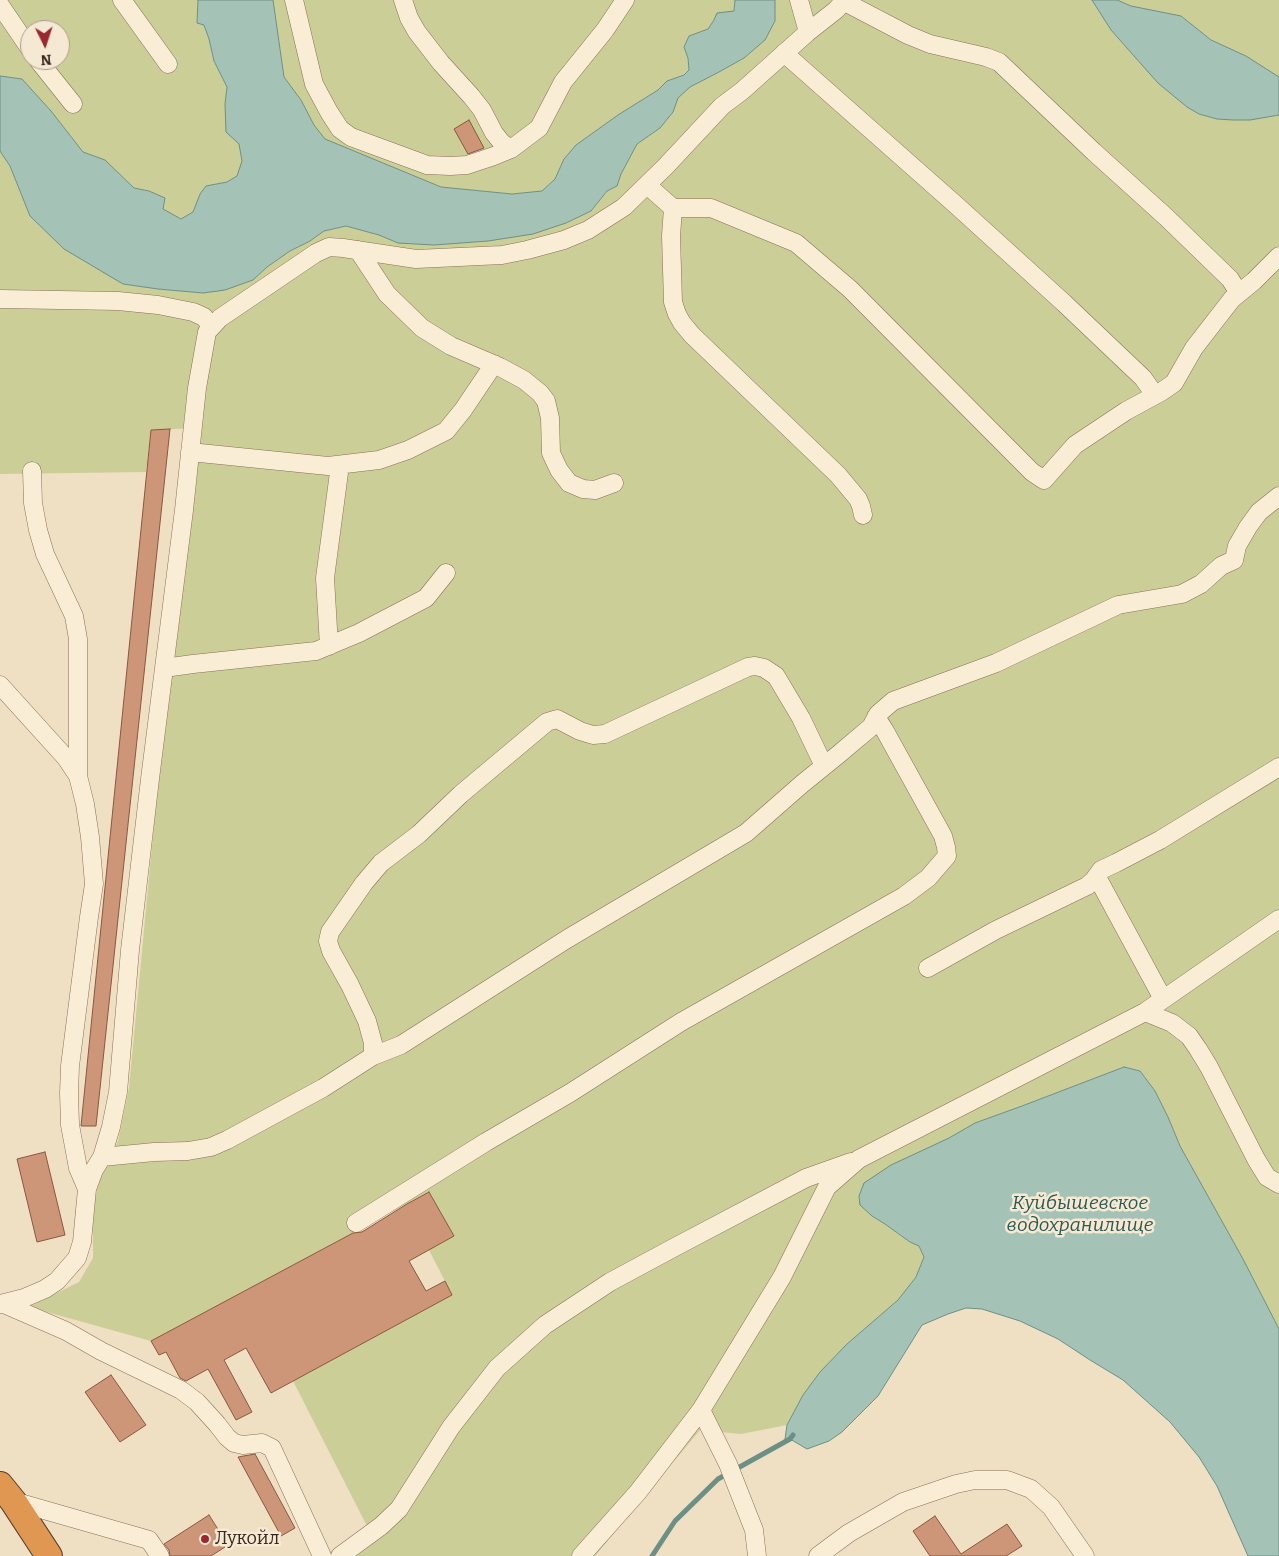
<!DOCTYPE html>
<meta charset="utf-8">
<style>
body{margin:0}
#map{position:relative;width:1279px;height:1556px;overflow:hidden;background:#efdfc3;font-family:Bitter,serif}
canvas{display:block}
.north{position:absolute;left:20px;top:20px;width:50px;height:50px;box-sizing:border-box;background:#f6e9d3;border:1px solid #aa9c8b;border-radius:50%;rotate:176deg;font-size:14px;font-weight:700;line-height:20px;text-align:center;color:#39291e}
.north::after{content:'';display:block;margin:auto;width:18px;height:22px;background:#9a2831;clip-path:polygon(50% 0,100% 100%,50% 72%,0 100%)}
</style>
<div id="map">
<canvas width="1279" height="1556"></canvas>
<div class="north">N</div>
</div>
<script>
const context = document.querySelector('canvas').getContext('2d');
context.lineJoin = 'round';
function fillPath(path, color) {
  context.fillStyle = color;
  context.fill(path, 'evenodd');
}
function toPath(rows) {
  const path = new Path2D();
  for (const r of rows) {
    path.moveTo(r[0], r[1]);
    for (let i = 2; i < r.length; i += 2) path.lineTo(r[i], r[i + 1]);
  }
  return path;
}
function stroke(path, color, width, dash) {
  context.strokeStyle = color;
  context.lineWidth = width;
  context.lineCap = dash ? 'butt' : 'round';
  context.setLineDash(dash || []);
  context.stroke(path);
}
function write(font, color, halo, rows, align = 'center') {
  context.font = font + ' Bitter,serif';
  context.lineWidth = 5;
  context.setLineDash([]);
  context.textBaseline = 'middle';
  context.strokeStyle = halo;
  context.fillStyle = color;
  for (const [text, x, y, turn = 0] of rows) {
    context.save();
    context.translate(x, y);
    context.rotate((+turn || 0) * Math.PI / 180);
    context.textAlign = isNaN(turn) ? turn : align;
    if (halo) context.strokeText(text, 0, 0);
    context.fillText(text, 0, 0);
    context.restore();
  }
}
fillPath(toPath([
 [0,0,198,0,197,22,204,25,209,39,214,61,227,87,225,104,239,144,242,161,237,176,227,182,206,186,200,194,193,212,181,219,163,209,149,191,134,188,105,160,83,152,51,111,22,79,0,76],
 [30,30,60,30,60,60,30,60],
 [273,0,735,0,735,2,734,11,714,20,708,29,689,36,684,47,688,58,689,70,684,75,667,81,658,90,618,115,576,145,564,159,555,179,542,191,512,194,441,187,325,139,314,125,301,100,284,77],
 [775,0,1092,0,1111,30,1142,65,1187,107,1199,114,1217,119,1266,117,1279,115,1279,1329,1243,1259,1180,1146,1168,1117,1155,1091,1140,1071,1124,1067,1022,1106,975,1123,949,1138,872,1216,885,1224,910,1242,919,1246,924,1257,916,1277,898,1300,847,1344,820,1372,803,1395,787,1425,741,1434,700,1430,595,1556,325,1556,367,1526,293,1381,452,1295,429,1250,454,1236,429,1192,151,1341,29,1307,79,1282,93,1258,93,1228,94,1204,99,1181,118,1141,129,1088,157,793,198,428,151,430,146,472,0,474,0,151,10,166,30,216,123,284,158,289,203,293,253,280,267,267,290,251,310,241,324,231,346,226,379,235,398,243,566,223,591,211,607,191,617,186,621,174,637,144,660,128,673,112,678,98,690,87,719,72,744,58,765,40,775,21],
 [1117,0,1279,0,1279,77,1246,56,1211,40,1181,16,1131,6]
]), '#cbce96');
const water = toPath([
 [198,0,273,0,284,77,301,100,314,125,325,139,441,187,512,194,542,191,555,179,564,159,576,145,618,115,658,90,667,81,684,75,689,70,688,58,684,47,689,36,708,29,714,20,717,13,734,11,735,0,775,0,775,21,765,40,744,58,719,72,690,87,678,98,673,112,660,128,637,144,621,174,617,186,607,191,591,211,566,223,533,234,488,241,434,245,398,243,379,235,346,226,324,231,310,241,290,251,267,267,253,280,225,290,203,293,158,289,123,284,64,249,30,216,10,166,0,151,0,76,22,79,51,111,83,152,105,160,134,188,149,191,165,198,163,209,181,219,193,212,200,194,206,186,227,182,237,176,242,161,239,144,226,132,225,104,227,87,214,61,209,39,204,25,197,23,198,0],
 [1092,0,1117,0,1131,6,1181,16,1211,40,1246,56,1279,77,1279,115,1250,120,1233,120,1217,119,1199,114,1187,107,1158,83,1142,65,1111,30,1092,0],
 [1124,1067,1140,1071,1155,1091,1168,1117,1180,1146,1243,1259,1279,1329,1279,1556,1248,1556,1217,1486,1199,1457,1170,1422,1123,1380,1090,1360,1058,1339,1020,1321,982,1309,966,1308,948,1314,922,1325,878,1396,842,1432,829,1441,807,1449,790,1439,785,1439,787,1425,803,1395,820,1372,847,1344,898,1300,916,1277,924,1257,919,1246,910,1242,885,1224,872,1216,860,1205,859,1196,864,1183,891,1165,949,1138,975,1123,1022,1106,1124,1067]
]);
fillPath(water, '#a5c2b7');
stroke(water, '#6c9085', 1);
stroke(toPath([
 [652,1556,675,1521,718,1479,790,1439,793,1435]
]), '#6c9085', 5);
const building = toPath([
 [469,120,484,148,468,154,454,129,469,120],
 [170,429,96,1126,81,1126,151,430,170,429],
 [45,1152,65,1235,37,1242,17,1159,45,1152],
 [429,1192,454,1236,409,1261,426,1291,445,1281,452,1295,271,1393,246,1348,224,1360,252,1412,236,1420,208,1369,186,1381,180,1378,166,1352,159,1355,151,1341,353,1233,362,1232,407,1204,429,1192],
 [111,1375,146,1425,120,1442,85,1392,111,1375],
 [255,1454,295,1528,281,1536,238,1457,255,1454],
 [209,1515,228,1545,211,1556,170,1556,169,1550,164,1544,209,1515],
 [935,1516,961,1554,1007,1524,1022,1546,1006,1556,930,1556,913,1531,935,1516]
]);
fillPath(building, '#ce9678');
stroke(building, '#8a573e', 1);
const minor = toPath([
 [122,0,168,64],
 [294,0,314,84,329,112,340,129,351,137,427,165,450,166,467,165,494,156,511,149,539,128,563,82,605,30,625,0],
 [403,0,409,18,417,32,441,63,471,96,482,110,494,133,502,143,511,149],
 [799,0,808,32],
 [843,1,908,35,930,44,986,57,999,62,1094,152,1166,217,1230,279,1239,293],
 [0,5,30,49],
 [784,53,956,205,1064,303,1143,378,1155,395],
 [38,60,73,104],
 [647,185,673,208,711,208,796,243,850,289,1032,472,1044,480,1075,445,1126,411,1161,392,1174,383,1194,348,1232,299,1254,281,1279,256],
 [673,208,671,236,673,302,677,314,682,323,692,335,838,475,858,499,861,506,863,515],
 [358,250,387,294,422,328,451,346,500,367,524,380,540,393,546,401,550,418,551,453,559,470,569,483,583,489,595,490,614,483],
 [0,299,118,301,158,305,193,312,204,317,211,326],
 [190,452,328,466,379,460,408,450,446,431,463,410,494,364],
 [32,471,33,503,38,530,45,554,74,616,78,639,78,776],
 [329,646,325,578,340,465],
 [164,668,193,664,316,651,359,633,426,598,446,573],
 [0,685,66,758,78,776,85,804,90,837,94,884,89,917,70,1066,69,1093,70,1125,78,1168,87,1189],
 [1097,877,1163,999],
 [928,968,996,930,1087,886,1093,881,1101,870,1116,863,1160,840,1279,767],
 [1145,1012,1172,1023,1189,1036,1198,1049,1209,1067,1256,1159,1267,1177,1279,1184],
 [373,1056,373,1043,367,1021,350,985,331,951,328,941,330,932,364,883,381,863,419,834,461,794,547,722,557,719,580,731,593,735,605,734,748,667,755,666,764,668,776,676,801,718,824,766],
 [102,1157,154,1152,188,1151,211,1147,227,1140,323,1088,373,1056,401,1045,567,939,746,833,802,784,839,754,871,727,878,714,893,701,996,663,1118,605,1182,594,1201,584,1221,566,1234,560,1237,546,1248,527,1259,512,1279,496],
 [356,1223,486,1142,570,1093,681,1022,904,896,928,878,947,856,946,847,943,836,885,731,876,717],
 [0,1304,24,1298,45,1289,57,1281,77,1258,82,1242,87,1189,94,1170,102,1157,111,1127,118,1092,130,950,150,779,184,510,197,388,207,332,220,318,316,253,329,247,343,248,416,259,502,255,527,250,564,240,588,230,624,207,666,166,722,106,742,91,808,32,836,10,845,0],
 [4,1304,66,1331,101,1351,181,1390,197,1402,217,1424,227,1437,234,1443,243,1445,262,1443,272,1448,322,1556],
 [701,1410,728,1464,754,1530,757,1556],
 [13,1501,149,1540,160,1556],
 [340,1556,381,1526,399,1509,451,1427,497,1368,545,1325,610,1282,675,1247,806,1178,851,1162],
 [581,1556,638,1492,701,1410,782,1277,827,1187,859,1159,1145,1012,1279,919],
 [818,1556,849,1533,903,1502,956,1484,975,1480,1007,1480,1031,1489,1051,1507,1085,1556]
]);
const highway = toPath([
 [0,1485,13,1501,49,1556]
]);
stroke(minor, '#8a7059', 19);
stroke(highway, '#573e2d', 28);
stroke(minor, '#faedd6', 18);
stroke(highway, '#e09751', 26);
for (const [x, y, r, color] of [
 [205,1539,5,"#9a2831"]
]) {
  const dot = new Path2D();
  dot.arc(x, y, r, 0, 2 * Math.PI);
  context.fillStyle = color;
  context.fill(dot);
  stroke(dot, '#f6e9d3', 2);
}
write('18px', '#39291e', '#f6e9d3', [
 ["Лукойл",215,1539]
], 'left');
write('italic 19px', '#2c5953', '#f6e9d3', [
 ["Куйбышевское",1080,1204],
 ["водохранилище",1080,1226]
]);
</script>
